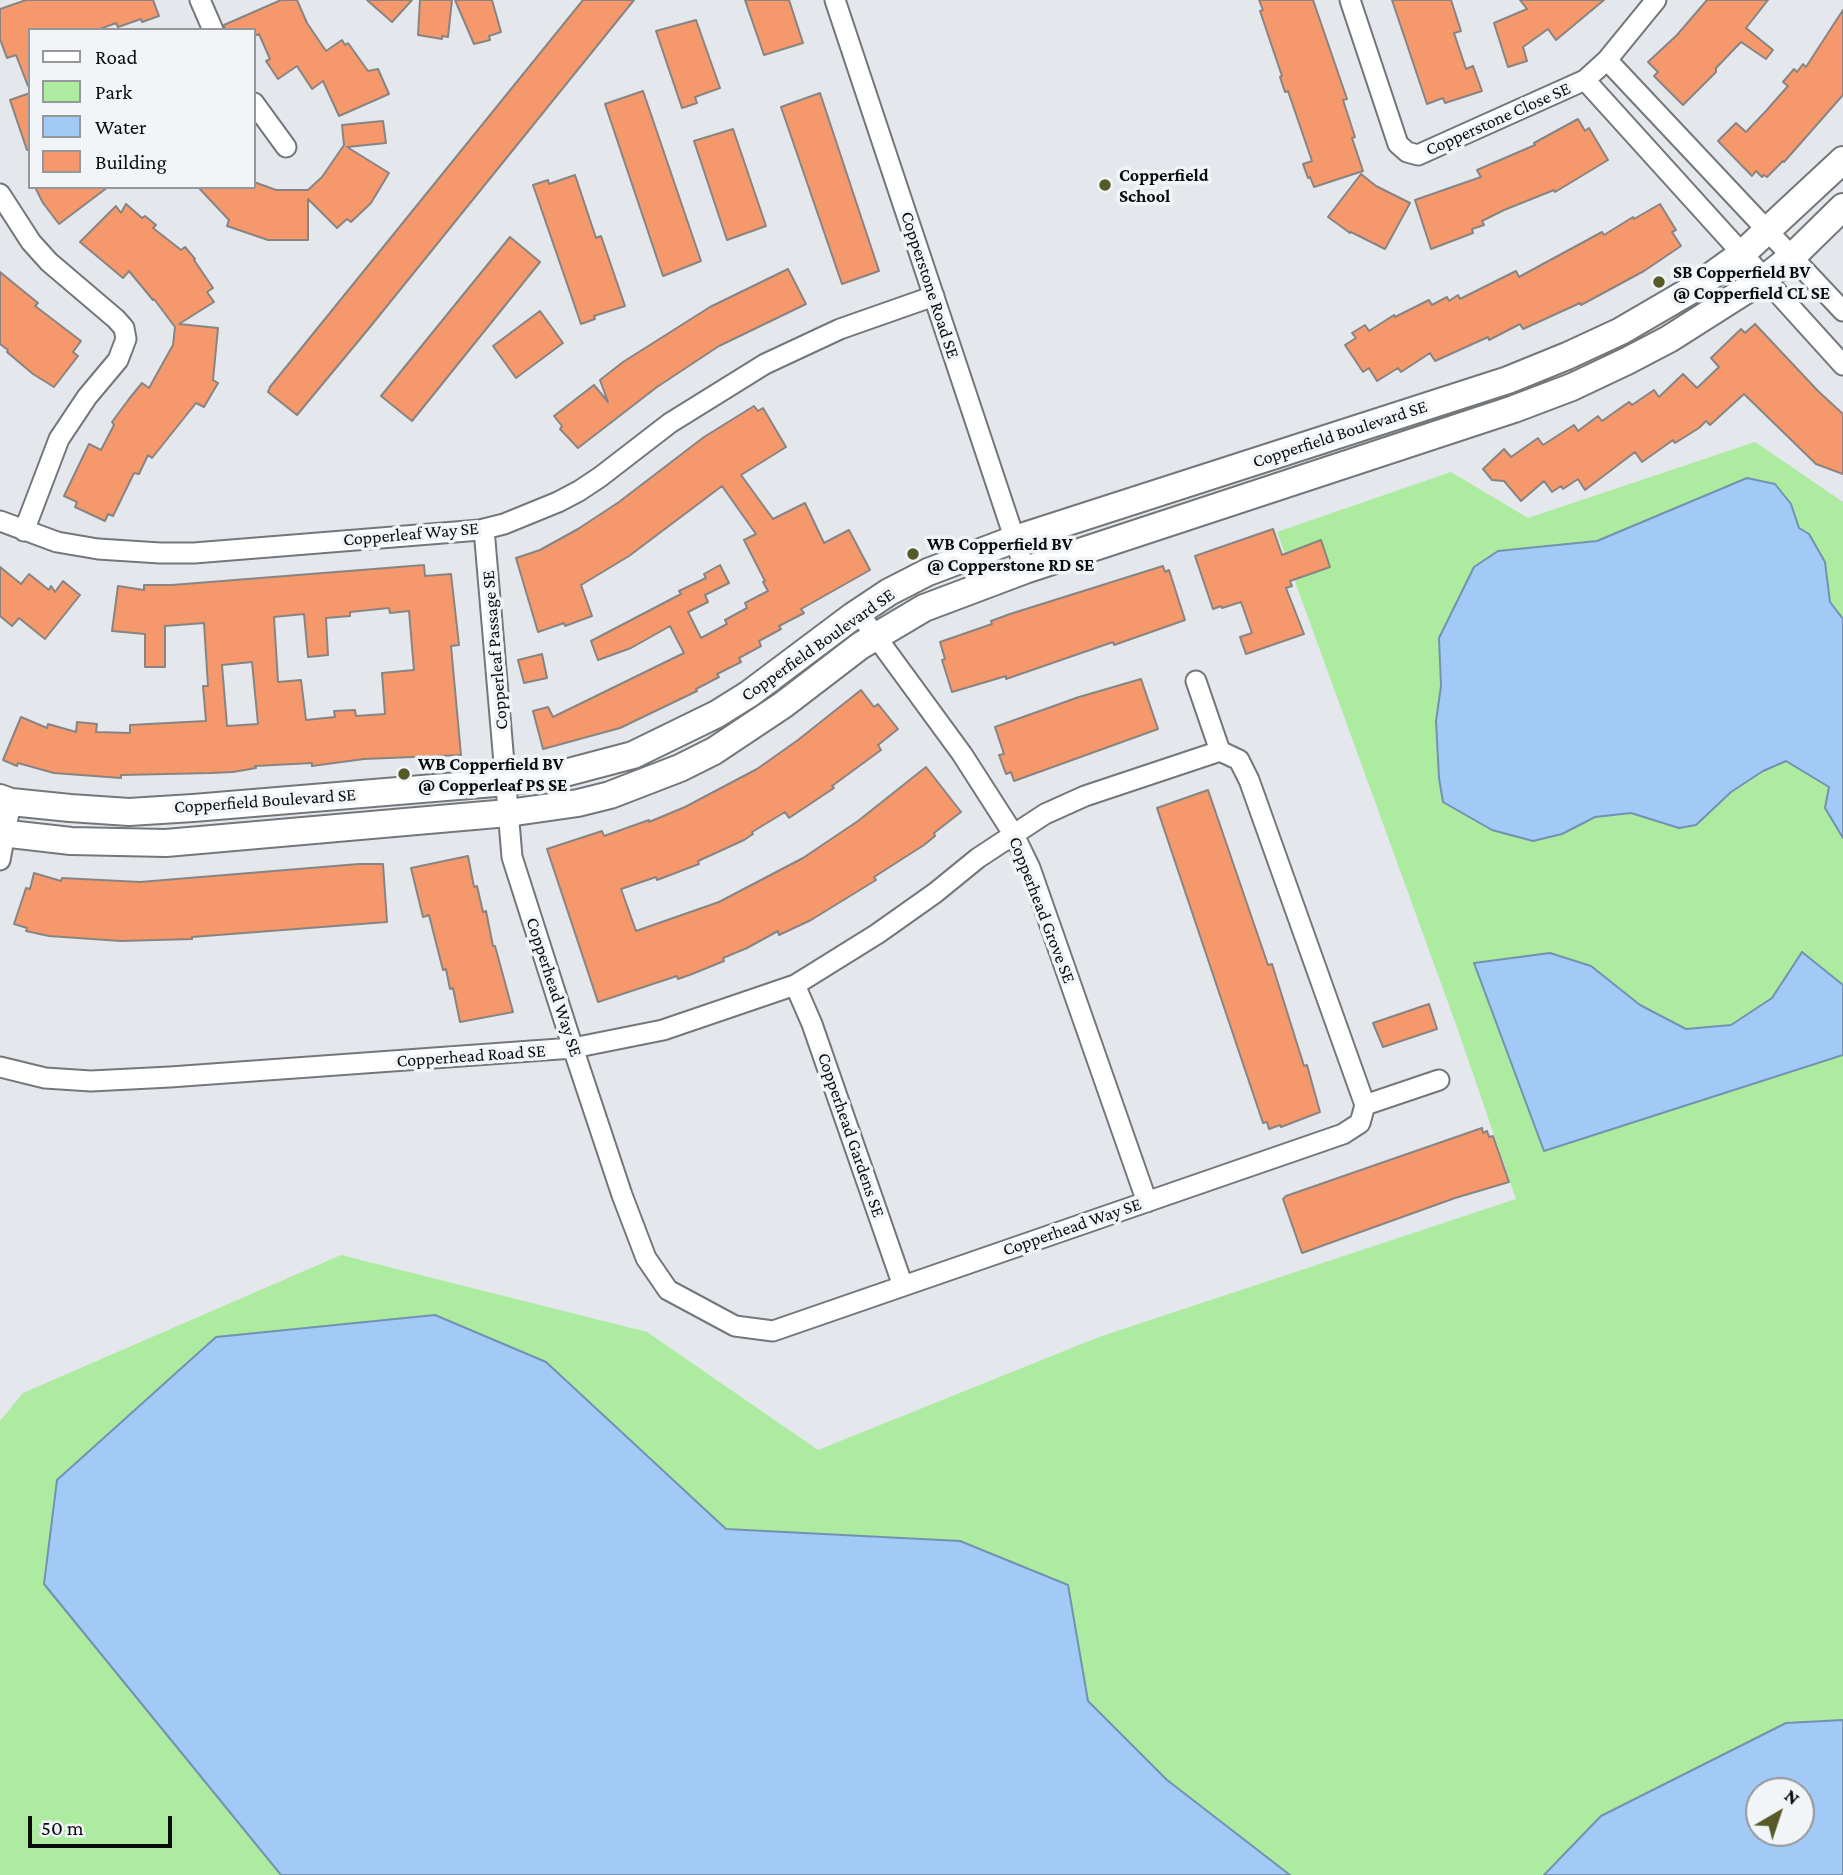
<!DOCTYPE html>
<style>
body{margin:0}
#map{position:relative;width:1843px;height:1875px;overflow:hidden;background:#e4e7eb;font-family:"Crimson Pro",serif}
canvas{display:block}
.legend{position:absolute;left:28px;top:28px;width:228px;height:161px;box-sizing:border-box;background:#f1f5f8;border:2px solid #95979a;margin:0;padding:9px 12px;list-style:none;font-size:21px;color:#0a0b0c}
.legend li{display:flex;align-items:center;gap:14px;height:35px}
.legend b{width:35px;border:2px solid #95979a}
.north{position:absolute;left:1745px;top:1777px;width:70px;height:70px;box-sizing:border-box;background:#f1f5f8;border:2px solid #95979a;border-radius:50%;rotate:39deg;font-size:19px;font-weight:700;line-height:28px;text-align:center;color:#0a0b0c}
.north::after{content:'';display:block;margin:auto;width:24px;height:32px;background:#575a27;clip-path:polygon(50% 0,100% 100%,50% 72%,0 100%)}
.scale{position:absolute;left:28px;top:1816px;width:144px;height:32px;box-sizing:border-box;border:4px solid #0a0b0c;border-top:0;padding-left:9px;font-size:21px;line-height:24px;white-space:nowrap;color:#0a0b0c;-webkit-text-stroke:5px #f1f5f8;paint-order:stroke}
</style>
<div id="map">
<canvas width="1843" height="1875"></canvas>
<ul class="legend">
<li><b style="height:9px;background:#fff"></b>Road</li>
<li><b style="height:19px;background:#aceba0"></b>Park</li>
<li><b style="height:19px;background:#a2caf6"></b>Water</li>
<li><b style="height:19px;background:#f5996c"></b>Building</li>
</ul>
<div class="north">N</div>
<div class="scale">50 m</div>
</div>
<script>
const context = document.querySelector('canvas').getContext('2d');
context.lineJoin = 'round';
function fillPath(path, color) {
  context.fillStyle = color;
  context.fill(path, 'evenodd');
}
function toPath(rows) {
  const path = new Path2D();
  for (const r of rows) {
    path.moveTo(r[0], r[1]);
    for (let i = 2; i < r.length; i += 2) path.lineTo(r[i], r[i + 1]);
  }
  return path;
}
function stroke(path, color, width, dash) {
  context.strokeStyle = color;
  context.lineWidth = width;
  context.lineCap = dash ? 'butt' : 'round';
  context.setLineDash(dash || []);
  context.stroke(path);
}
function write(font, color, halo, rows, align = 'center') {
  context.font = font + ' "Crimson Pro",serif';
  context.lineWidth = 7;
  context.setLineDash([]);
  context.textBaseline = 'middle';
  context.strokeStyle = halo;
  context.fillStyle = color;
  for (const [text, x, y, turn = 0] of rows) {
    context.save();
    context.translate(x, y);
    context.rotate((+turn || 0) * Math.PI / 180);
    context.textAlign = isNaN(turn) ? turn : align;
    if (halo) context.strokeText(text, 0, 0);
    context.fillText(text, 0, 0);
    context.restore();
  }
}
fillPath(toPath([
 [1755,442,1843,502,1843,1875,0,1875,0,1421,23,1393,341,1255,647,1332,818,1450,1099,1337,1516,1199,1458,1030,1277,532,1451,472,1528,518],
 [1759,1791,1801,1791,1801,1833,1759,1833]
]), '#aceba0');
const water = toPath([
 [1747,478,1775,484,1791,504,1799,528,1809,534,1825,562,1830,602,1843,619,1843,838,1825,808,1829,787,1786,761,1763,771,1731,792,1696,825,1679,828,1631,813,1595,817,1562,834,1533,841,1492,830,1443,802,1439,778,1436,721,1441,686,1439,638,1474,567,1498,551,1597,541,1747,478],
 [1802,952,1843,985,1843,1055,1544,1151,1474,963,1550,953,1591,966,1640,1005,1686,1029,1731,1025,1772,998,1802,952],
 [435,1315,546,1362,726,1529,960,1541,1068,1585,1088,1701,1167,1780,1290,1875,281,1875,44,1584,57,1480,216,1337,435,1315],
 [1843,1720,1843,1875,1544,1875,1601,1816,1786,1723,1843,1720],
 [1801,1791,1801,1833,1759,1833,1759,1791,1801,1791]
]);
fillPath(water, '#a2caf6');
stroke(water, '#7491b0', 2);
const building = toPath([
 [26,0,153,0,159,16,142,22,141,19,118,27,116,23,97,30,30,30,30,86,28,86,16,55,7,58,0,39,0,9,26,0],
 [281,0,297,0,307,23,326,51,342,40,345,45,348,43,368,71,378,69,389,94,339,116,323,81,312,89,297,66,278,79,266,61,270,59,259,34,254,36,254,30,225,30,224,25,281,0],
 [367,0,412,0,392,22,367,0],
 [420,0,452,0,448,37,442,36,442,39,418,35,420,0],
 [455,0,492,0,501,32,489,36,490,40,474,44,455,0],
 [583,0,634,0,370,327,297,415,268,392,270,387,583,0],
 [745,0,789,0,803,43,764,55,745,0],
 [1259,0,1313,0,1347,99,1343,100,1355,137,1352,138,1363,171,1314,187,1310,177,1308,178,1303,164,1312,161,1288,91,1285,92,1280,77,1282,76,1260,11,1263,10,1259,0],
 [1392,0,1451,0,1461,31,1454,33,1466,69,1473,66,1482,91,1445,103,1443,98,1427,104,1392,0],
 [1520,0,1604,0,1556,40,1548,29,1523,47,1527,61,1508,67,1494,23,1527,9,1520,0],
 [1707,0,1768,0,1746,28,1773,50,1766,59,1741,42,1716,68,1716,72,1683,105,1654,76,1658,72,1648,62,1677,35,1707,0],
 [1843,10,1843,95,1784,162,1783,161,1767,177,1764,175,1762,177,1756,171,1752,176,1718,141,1736,123,1746,132,1766,111,1788,86,1783,82,1794,69,1797,72,1803,64,1806,67,1843,10],
 [696,20,720,88,695,97,697,103,682,108,656,31,696,20],
 [643,91,701,261,663,276,605,104,643,91],
 [30,93,30,150,27,150,10,100,30,93],
 [820,93,879,271,842,284,781,107,820,93],
 [1578,119,1585,131,1589,128,1608,160,1555,192,1554,190,1504,210,1482,221,1484,225,1472,229,1473,233,1431,249,1415,200,1481,177,1477,170,1535,145,1534,143,1578,119],
 [383,121,386,143,347,147,389,173,371,203,351,222,347,219,337,228,308,199,308,240,268,240,227,226,229,220,198,187,254,187,254,182,276,190,308,190,322,177,344,145,342,125,383,121],
 [733,129,766,226,727,240,694,141,733,129],
 [1361,174,1376,186,1410,203,1385,249,1351,232,1350,233,1328,217,1361,174],
 [575,175,596,238,601,236,625,306,594,316,595,319,581,324,533,185,548,180,549,184,575,175],
 [35,187,108,187,59,224,43,203,35,187],
 [126,204,142,218,145,216,156,225,153,228,181,250,185,247,195,259,194,260,213,288,207,292,214,302,179,324,218,328,213,380,218,383,204,407,196,403,152,458,148,455,139,474,134,473,113,516,108,514,105,521,75,507,77,502,64,496,89,444,101,450,114,425,112,422,129,399,142,383,149,388,173,345,175,327,154,299,153,300,129,271,123,278,80,242,116,206,121,213,126,204],
 [1660,204,1676,230,1672,232,1681,246,1644,271,1581,305,1580,303,1523,329,1520,324,1489,340,1488,337,1435,361,1430,353,1401,372,1398,368,1377,381,1369,368,1363,372,1345,345,1356,338,1352,333,1365,325,1369,331,1394,315,1395,317,1429,300,1432,305,1447,297,1449,301,1458,295,1460,299,1516,271,1519,277,1602,232,1604,235,1633,217,1634,219,1660,204],
 [510,237,540,262,412,421,381,396,510,237],
 [788,269,806,304,719,346,657,387,578,448,560,429,562,426,554,416,594,385,608,402,600,380,623,362,710,307,788,269],
 [0,272,38,303,35,306,81,341,73,352,78,356,54,387,33,374,7,352,8,350,0,344,0,272],
 [540,311,563,343,516,378,493,346,540,311],
 [1755,324,1818,391,1843,414,1843,474,1816,464,1744,394,1710,425,1706,421,1699,428,1675,443,1673,440,1642,462,1635,452,1585,490,1578,479,1563,489,1561,486,1552,492,1544,481,1521,501,1504,481,1492,480,1483,469,1504,449,1511,457,1538,438,1543,445,1574,425,1578,431,1598,416,1602,421,1629,402,1632,405,1654,390,1659,397,1683,374,1697,388,1719,367,1711,358,1741,329,1745,333,1755,324],
 [754,406,758,411,763,408,786,447,741,475,773,519,805,503,824,543,849,530,870,570,801,609,804,613,779,626,781,629,759,641,761,646,739,658,741,662,717,674,719,677,696,689,697,691,620,728,543,749,533,711,548,707,553,717,684,653,670,626,631,648,598,660,591,641,681,594,679,591,706,578,704,574,720,565,729,583,705,595,708,602,688,612,701,638,727,624,725,620,747,608,745,603,768,591,763,582,765,581,744,540,756,534,722,486,629,556,581,585,592,616,565,626,564,623,538,632,516,558,540,550,578,529,619,502,704,437,754,406],
 [1273,529,1282,555,1321,540,1330,567,1290,581,1292,586,1286,588,1304,634,1246,654,1240,637,1252,633,1241,602,1222,608,1221,606,1213,609,1195,556,1273,529],
 [424,565,425,576,451,574,459,645,451,646,461,755,364,759,312,766,312,763,255,766,256,768,233,772,211,773,121,775,121,778,54,773,18,763,17,766,3,760,21,717,47,728,48,724,76,732,77,722,97,724,96,732,130,733,130,725,206,721,203,686,208,686,204,623,165,626,165,667,145,667,145,634,112,631,118,586,144,590,144,585,172,585,424,565],
 [389,608,390,613,409,611,414,670,382,673,385,714,356,716,355,710,334,711,335,717,306,720,301,680,278,682,274,617,304,614,308,657,328,655,326,618,350,616,350,612,389,608],
 [252,662,258,724,227,726,222,665,252,662],
 [1163,566,1165,572,1169,570,1185,620,1114,645,1113,642,1006,679,1006,676,952,692,942,660,945,659,940,642,992,624,991,621,1010,614,1163,566],
 [0,567,21,584,29,574,49,590,51,586,55,592,63,581,80,595,45,639,19,618,12,626,0,616,0,567],
 [542,654,547,678,524,683,518,660,542,654],
 [1141,679,1158,729,1014,781,1011,772,1006,774,999,755,1004,754,995,727,1079,697,1141,679],
 [861,690,874,707,878,704,898,729,878,745,881,750,832,786,834,788,789,818,785,812,752,832,753,834,744,840,698,861,699,864,657,880,656,877,621,889,636,931,719,902,803,858,858,821,926,767,961,812,934,833,935,836,924,845,874,877,876,880,811,920,779,935,778,931,747,948,723,958,724,961,692,974,678,979,677,976,598,1002,547,849,602,831,604,836,649,820,649,822,685,807,757,769,798,740,861,690],
 [1208,790,1268,965,1272,964,1304,1066,1307,1065,1320,1112,1281,1127,1280,1125,1269,1129,1267,1122,1263,1123,1157,808,1208,790],
 [468,856,474,887,477,886,483,912,486,911,493,946,495,946,513,1012,460,1022,453,988,450,989,446,969,443,970,429,915,423,917,411,868,468,856],
 [359,864,383,864,387,922,192,937,192,939,121,941,49,936,26,931,27,928,14,924,26,888,30,889,34,873,61,881,62,878,140,882,359,864],
 [1429,1004,1437,1029,1383,1047,1373,1023,1429,1004],
 [1482,1128,1483,1133,1487,1131,1489,1137,1493,1136,1509,1182,1455,1198,1302,1253,1283,1199,1286,1196,1482,1128]
]);
fillPath(building, '#f5996c');
stroke(building, '#898482', 2);
const street = toPath([
 [200,0,213,30],
 [835,0,1025,570],
 [1350,0,1398,144,1407,152,1418,155,1585,80,1607,60,1656,0],
 [1607,60,1843,311],
 [1585,80,1843,365],
 [254,103,286,147],
 [0,194,31,242,49,262,116,319,124,328,126,339,118,360,87,397,59,439,24,531],
 [0,521,57,542,98,549,160,553,194,553,480,530,504,524,558,502,579,491,600,477,670,423,765,364,840,329,934,296],
 [858,612,962,754,1014,835,1030,868,1147,1202],
 [1196,681,1220,751],
 [0,860,11,802],
 [795,985,812,1024,903,1286],
 [0,1067,45,1078,91,1081,170,1077,573,1048,663,1030,795,985,877,934,935,893,978,858,1045,814,1085,796,1220,751,1239,760,1249,780,1365,1105,1360,1123,1343,1134,773,1331,735,1326,668,1290,646,1258,622,1195,573,1048,512,857,484,529],
 [1365,1105,1439,1080]
]);
const secondary = toPath([
 [0,798,11,802,70,808,129,812,193,808,506,782,561,774,633,755,717,714,749,694,853,616,889,592,928,572,1015,539,1508,380,1567,356,1621,331,1693,289,1743,253,1843,160],
 [0,833,71,841,166,843,508,813,578,803,610,795,680,768,714,751,783,705,860,646,924,608,1025,570,1514,409,1572,387,1627,361,1669,339,1765,278,1793,256,1843,207]
]);
stroke(street, '#74777a', 23);
stroke(secondary, '#74777a', 30);
stroke(street, '#fff', 19);
stroke(secondary, '#fff', 26);
for (const [x, y, r, color] of [
 [1105,185,7,"#575a27"],
 [1659,282,7,"#575a27"],
 [913,554,7,"#575a27"],
 [404,774,7,"#575a27"]
]) {
  const dot = new Path2D();
  dot.arc(x, y, r, 0, 2 * Math.PI);
  context.fillStyle = color;
  context.fill(dot);
  stroke(dot, '#f1f5f8', 2.5);
}
write('18px', '#0a0b0c', '#f1f5f8', [
 ["Copperstone Close SE",1498,119,-24],
 ["Copperstone Road SE",930,285,72],
 ["Copperfield Boulevard SE",1340,434,-18],
 ["Copperleaf Way SE",411,534,-5],
 ["Copperfield Boulevard SE",818,645,-35],
 ["Copperleaf Passage SE",495,650,-95],
 ["Copperfield Boulevard SE",265,801,-4],
 ["Copperhead Grove SE",1042,910,69],
 ["Copperhead Way SE",554,987,72],
 ["Copperhead Road SE",471,1056,-4],
 ["Copperhead Gardens SE",851,1135,71],
 ["Copperhead Way SE",1072,1227,-19]
]);
write('bold 18px', '#0a0b0c', '#f1f5f8', [
 ["Copperfield",1119,175],
 ["School",1119,196],
 ["SB Copperfield BV",1673,272],
 ["@ Copperfield CL SE",1673,293],
 ["WB Copperfield BV",927,544],
 ["@ Copperstone RD SE",927,565],
 ["WB Copperfield BV",418,764],
 ["@ Copperleaf PS SE",418,785]
], 'left');
</script>
